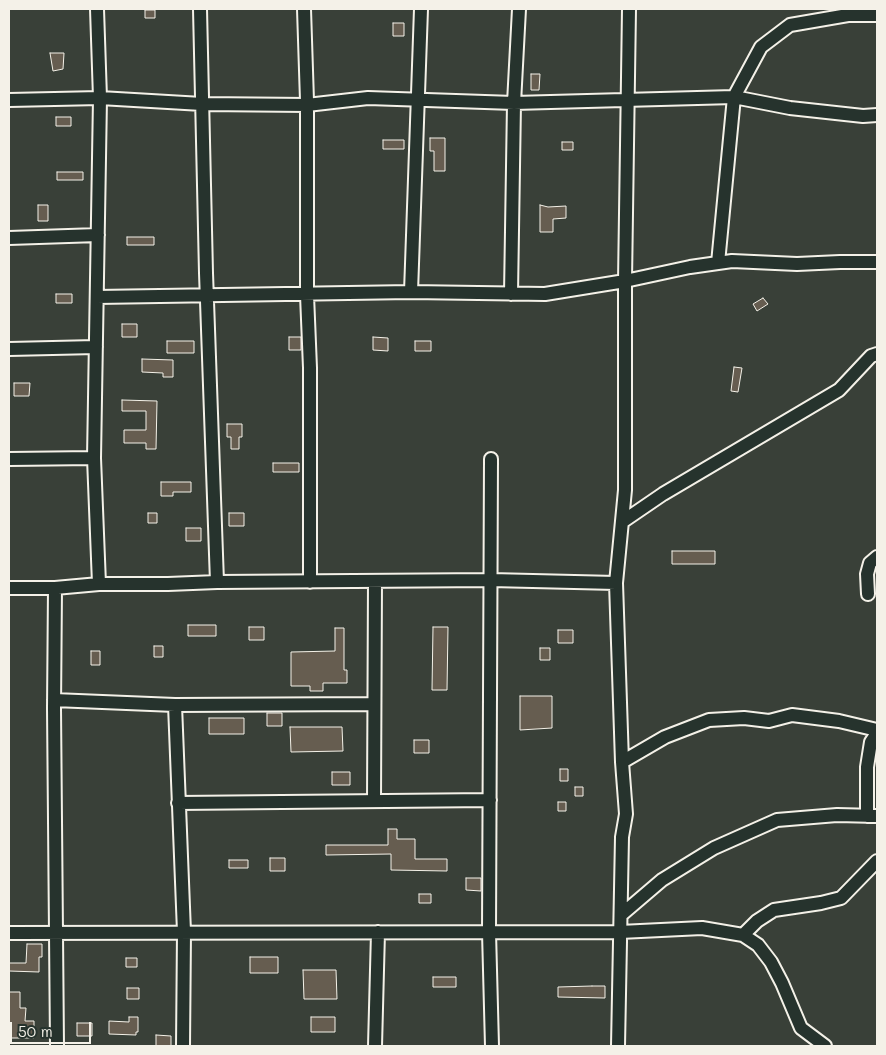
<!DOCTYPE html>
<style>
body{margin:0}
#map{position:relative;width:886px;height:1055px;overflow:hidden;background:#394038;font-family:Mali,sans-serif}
canvas{display:block}
.frame{position:absolute;inset:0;border:10px solid #f4f1e8;pointer-events:none}
.scale{position:absolute;left:10px;top:1022px;width:81px;height:22px;box-sizing:border-box;border:2px solid #f4f1e8;border-top:0;padding-left:6px;font-size:15px;line-height:18px;white-space:nowrap;color:#f4f1e8;-webkit-text-stroke:4px #26332d;paint-order:stroke}
</style>
<div id="map">
<canvas width="886" height="1055"></canvas>
<div class="frame"></div>
<div class="scale">50 m</div>
</div>
<script>
const context = document.querySelector('canvas').getContext('2d');
context.lineJoin = 'round';
function fillPath(path, color) {
  context.fillStyle = color;
  context.fill(path, 'evenodd');
}
function toPath(rows) {
  const path = new Path2D();
  for (const r of rows) {
    path.moveTo(r[0], r[1]);
    for (let i = 2; i < r.length; i += 2) path.lineTo(r[i], r[i + 1]);
  }
  return path;
}
function stroke(path, color, width, dash) {
  context.strokeStyle = color;
  context.lineWidth = width;
  context.lineCap = dash ? 'butt' : 'round';
  context.setLineDash(dash || []);
  context.stroke(path);
}
const building = toPath([
 [145,10,155,10,155,18,145,18,145,10],
 [393,23,404,23,404,36,393,36,393,23],
 [50,53,64,53,63,69,53,71,50,53],
 [531,74,540,74,539,90,531,90,531,74],
 [56,117,71,117,71,126,56,126,56,117],
 [430,138,445,138,445,171,434,171,434,151,430,151,430,138],
 [383,140,404,140,404,149,383,149,383,140],
 [562,142,573,142,573,150,562,150,562,142],
 [57,172,83,172,83,180,57,180,57,172],
 [38,205,48,205,48,221,38,221,38,205],
 [540,205,548,207,566,206,566,218,553,219,553,232,540,232,540,205],
 [127,237,154,237,154,245,127,245,127,237],
 [56,294,72,294,72,303,56,303,56,294],
 [763,298,768,304,757,311,753,304,763,298],
 [122,324,137,324,137,337,122,337,122,324],
 [289,337,301,337,301,350,289,350,289,337],
 [373,337,388,338,388,351,373,350,373,337],
 [167,341,194,341,194,353,167,353,167,341],
 [415,341,431,341,431,351,415,351,415,341],
 [142,359,173,360,173,377,163,377,163,373,142,372,142,359],
 [734,367,742,368,738,392,731,391,734,367],
 [14,383,30,383,29,396,14,396,14,383],
 [122,400,157,401,156,449,146,449,146,443,124,443,124,430,146,430,146,411,122,411,122,400],
 [227,424,242,424,242,437,239,437,239,449,231,449,231,437,227,437,227,424],
 [273,463,299,463,299,472,273,472,273,463],
 [161,482,191,482,191,492,173,492,173,496,161,496,161,482],
 [148,513,157,513,157,523,148,523,148,513],
 [229,513,244,513,244,526,229,526,229,513],
 [186,528,201,528,201,541,186,541,186,528],
 [672,551,715,551,715,564,672,564,672,551],
 [188,625,216,625,216,636,188,636,188,625],
 [249,627,264,627,264,640,249,640,249,627],
 [433,627,448,627,447,690,432,690,433,627],
 [335,628,344,628,344,670,347,670,347,683,323,683,323,691,310,691,310,686,291,686,291,652,335,651,335,628],
 [558,630,573,630,573,643,558,643,558,630],
 [154,646,163,646,163,657,154,657,154,646],
 [540,648,550,648,550,660,540,660,540,648],
 [91,651,100,651,100,665,91,665,91,651],
 [520,696,552,696,552,728,520,730,520,696],
 [267,713,282,713,282,726,267,726,267,713],
 [209,718,244,718,244,734,209,734,209,718],
 [290,727,342,727,343,751,291,752,290,727],
 [414,740,429,740,429,753,414,753,414,740],
 [560,769,568,769,568,781,560,781,560,769],
 [332,772,350,772,350,785,332,785,332,772],
 [575,787,583,787,583,796,575,796,575,787],
 [558,802,566,802,566,811,558,811,558,802],
 [388,829,397,829,397,839,415,839,415,859,447,859,447,871,391,870,391,854,326,855,326,845,388,845,388,829],
 [270,858,285,858,285,871,270,871,270,858],
 [229,860,248,860,248,868,229,868,229,860],
 [466,878,481,878,481,891,466,890,466,878],
 [419,894,431,894,431,903,419,903,419,894],
 [27,944,42,944,42,957,39,957,39,972,9,971,9,963,26,963,27,944],
 [250,957,278,957,278,973,250,973,250,957],
 [126,958,137,958,137,967,126,967,126,958],
 [303,970,336,970,337,999,304,999,303,970],
 [433,977,456,977,456,987,433,987,433,977],
 [592,986,605,986,605,998,558,997,558,987,592,986],
 [127,988,139,988,139,999,127,999,127,988],
 [9,992,20,992,20,1008,26,1008,25,1021,34,1021,34,1038,9,1038,9,992],
 [129,1017,138,1017,138,1032,136,1032,136,1035,109,1034,109,1021,129,1022,129,1017],
 [311,1017,335,1017,335,1032,311,1032,311,1017],
 [77,1023,92,1023,92,1036,77,1036,77,1023],
 [156,1035,171,1036,171,1046,156,1046,156,1035]
]);
fillPath(building, '#665d50');
stroke(building, '#f4f1e8', 1);
const minor = toPath([
 [97,9,100,98,94,458,99,584],
 [200,9,206,273,217,582],
 [304,9,307,101,307,295,310,368,310,582],
 [9,100,100,98,202,104,307,105,368,98,514,103,734,97,790,108,863,116,877,115],
 [9,238,98,235],
 [718,263,734,97,761,47,790,25,848,15,877,15],
 [411,292,421,9],
 [511,294,514,103,519,9],
 [97,297,411,292,545,294,625,281,690,267,732,261,797,264,840,262,877,262],
 [9,349,96,347],
 [9,459,94,458],
 [491,459,489,932,492,1046],
 [622,522,663,494,839,390,871,356,877,354],
 [9,588,55,588,99,584,168,584,217,582,491,580,616,583],
 [55,588,54,708,57,1046],
 [868,594,867,574,870,563,877,557],
 [54,700,175,705,374,704],
 [175,705,184,932,183,1046],
 [622,762,665,737,709,720,744,718,769,721,792,715,839,721,877,730],
 [374,801,375,581],
 [178,803,490,800],
 [867,816,867,767,871,742,877,733],
 [621,915,662,880,714,848,777,820,837,815,877,816],
 [9,933,620,932,702,928,743,935,757,921,774,910,821,903,841,898,877,861],
 [743,935,758,945,771,962,782,983,801,1028,825,1046],
 [375,1046,378,932],
 [618,1046,622,837,626,814,622,762,616,583,625,490,625,281,629,9]
]);
stroke(minor, '#f4f1e8', 16);
stroke(minor, '#26332d', 12);
</script>
